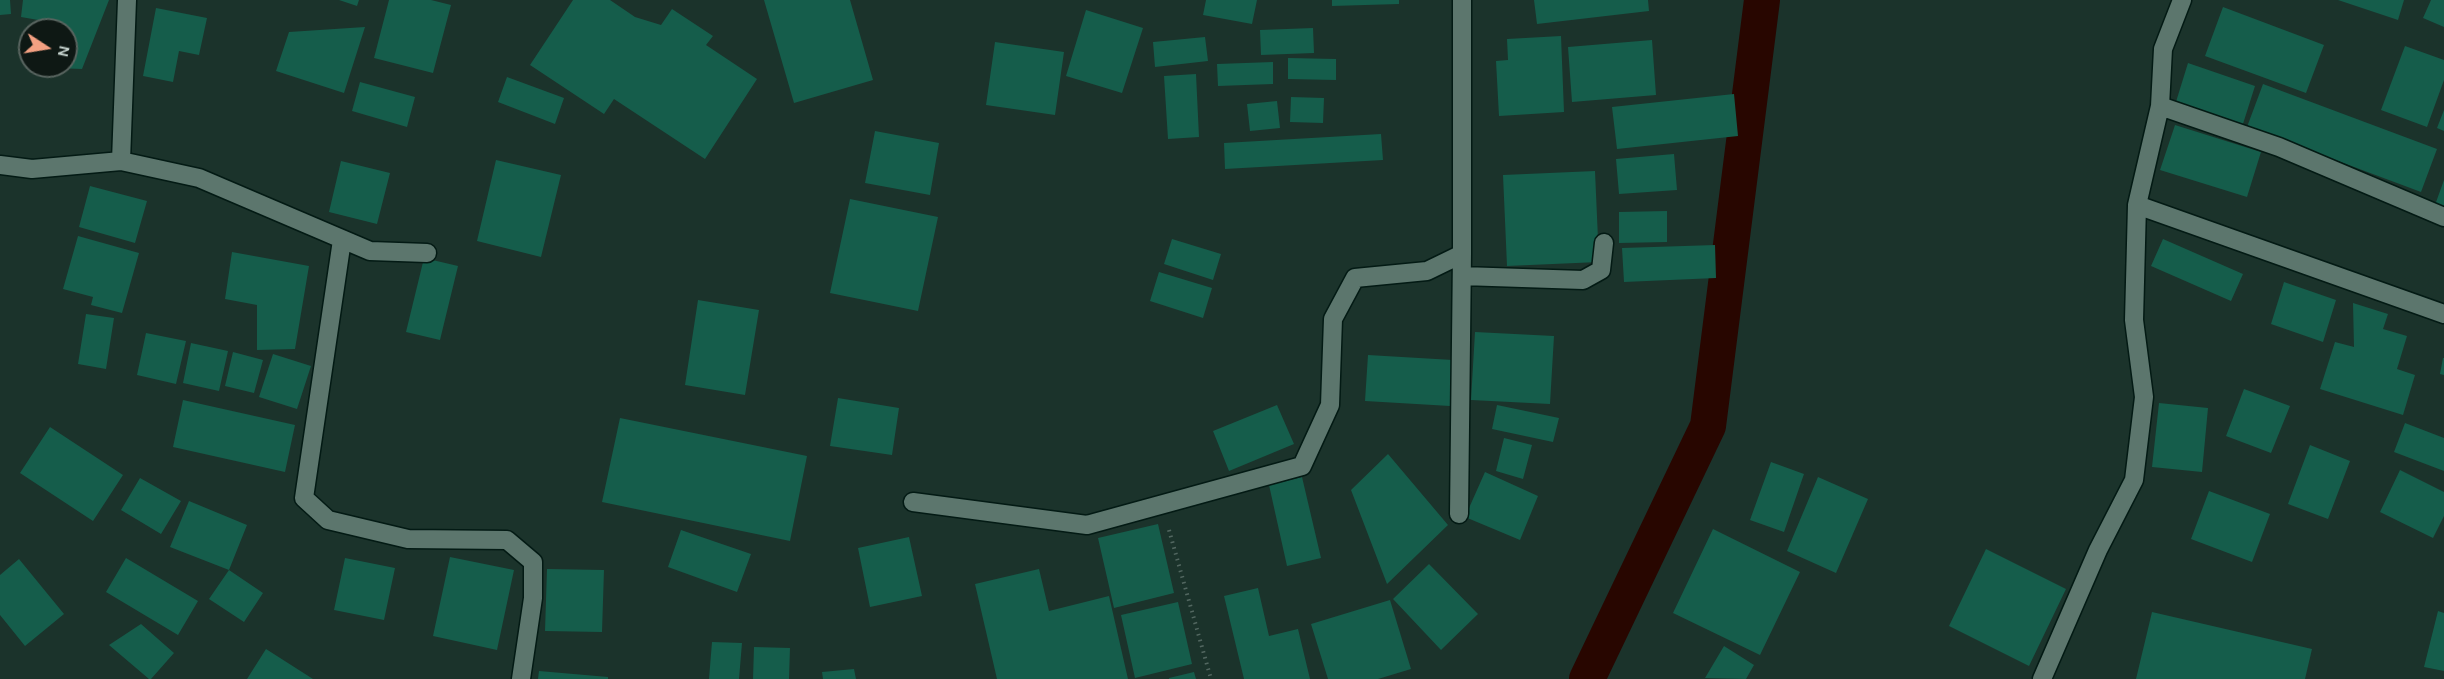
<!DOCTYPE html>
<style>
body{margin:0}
#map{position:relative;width:2444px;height:679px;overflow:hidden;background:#1b332b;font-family:Karla,sans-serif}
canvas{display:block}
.north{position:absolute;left:18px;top:18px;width:60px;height:60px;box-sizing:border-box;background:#0e1814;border:2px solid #58645f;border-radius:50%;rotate:102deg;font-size:16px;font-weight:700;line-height:24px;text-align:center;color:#c7d5d0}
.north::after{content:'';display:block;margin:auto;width:21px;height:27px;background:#f3a082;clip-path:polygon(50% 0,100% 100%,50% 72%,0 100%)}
</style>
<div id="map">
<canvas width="2444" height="679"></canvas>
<div class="north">N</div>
</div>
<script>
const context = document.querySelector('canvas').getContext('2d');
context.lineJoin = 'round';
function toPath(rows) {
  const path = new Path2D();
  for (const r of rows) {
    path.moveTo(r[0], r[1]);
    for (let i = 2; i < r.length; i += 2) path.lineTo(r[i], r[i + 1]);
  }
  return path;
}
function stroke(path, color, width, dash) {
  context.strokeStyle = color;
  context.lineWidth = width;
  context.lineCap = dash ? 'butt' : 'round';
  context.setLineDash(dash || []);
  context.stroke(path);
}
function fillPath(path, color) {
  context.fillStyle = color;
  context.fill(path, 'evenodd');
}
stroke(toPath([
 [1587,679,1708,426,1762,0]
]), '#280600', 36);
fillPath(toPath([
 [0,0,10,0,11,14,0,15],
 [23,0,109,0,82,69,55,68,55,66,66,66,66,30,43,30,44,21,21,17],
 [339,0,359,0,357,6],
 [389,0,431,0,451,5,433,73,374,58],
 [573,0,610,0,635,17,661,25,672,9,713,36,706,45,757,79,705,159,614,99,604,114,530,65],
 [764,0,850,0,873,80,794,103],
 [1206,0,1257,0,1252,24,1203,15],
 [1332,0,1399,0,1399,4,1332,6],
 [1534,0,1648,0,1649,11,1537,24],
 [2338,0,2404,0,2398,20],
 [2431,0,2444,0,2444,27,2423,18],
 [2223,7,2324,45,2306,93,2205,56],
 [156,8,207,18,199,55,179,51,173,82,143,76],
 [1086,10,1143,28,1122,93,1066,76],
 [365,27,344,93,276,71,289,32],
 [1313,28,1314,53,1261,55,1260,30],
 [1561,36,1564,112,1499,116,1496,61,1508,60,1507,39],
 [1205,37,1208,61,1155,67,1153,42],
 [1652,40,1656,95,1572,102,1568,47],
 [995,42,1064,52,1055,115,986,105],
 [2405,46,2444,60,2444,80,2427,127,2381,110],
 [1288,58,1336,59,1336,80,1288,79],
 [1273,62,1273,84,1218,86,1217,64],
 [2188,63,2255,86,2242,127,2175,105],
 [1196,74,1199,137,1168,139,1164,76],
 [507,77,564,98,555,124,498,102],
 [360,82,415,97,407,127,352,111],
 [2263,84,2437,149,2421,192,2247,127],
 [1734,94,1738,136,1617,149,1612,107],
 [1291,97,1324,98,1323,123,1290,122],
 [1277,101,1280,128,1250,131,1247,104],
 [2444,110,2444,131,2437,128],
 [2175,125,2261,152,2247,197,2160,170],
 [875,131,939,143,930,195,865,183],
 [1381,134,1383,160,1225,169,1224,143],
 [1674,154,1677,190,1619,194,1616,159],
 [496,160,561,175,541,257,477,241],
 [341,161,390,173,377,224,329,212],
 [1595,171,1599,262,1507,266,1503,175],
 [2444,180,2444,208,2435,205],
 [90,186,147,201,135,243,79,227],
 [850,199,938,217,918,311,830,293],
 [1667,211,1667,242,1619,243,1619,212],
 [78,236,139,253,122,313,91,305,93,297,63,289],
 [1172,239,1221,254,1213,280,1164,264],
 [2163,239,2243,274,2231,301,2151,266],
 [1715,245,1716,278,1624,282,1622,248],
 [232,252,309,266,295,349,257,350,257,305,225,299],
 [424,258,458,266,440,340,406,332],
 [1159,272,1212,288,1203,318,1150,301],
 [2284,282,2336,300,2323,342,2271,324],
 [698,300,759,310,745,395,685,385],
 [2353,303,2388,314,2383,329,2407,336,2397,369,2415,375,2403,415,2320,389,2335,342,2354,347],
 [86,314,114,318,106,369,78,364],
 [1475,332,1554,336,1550,404,1471,400],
 [146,333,186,341,176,384,137,375],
 [191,343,228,351,219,391,183,383],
 [233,352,263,360,254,393,225,386],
 [273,354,311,366,297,409,259,397],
 [1368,355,1453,360,1450,406,1365,401],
 [2443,358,2444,358,2444,375,2440,374],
 [2244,389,2290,406,2271,453,2226,436],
 [838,398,899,408,892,455,830,446],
 [183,400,295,425,285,472,173,447],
 [2159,403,2208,408,2202,472,2152,467],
 [1277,405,1294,444,1229,471,1213,431],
 [1497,405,1559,418,1553,442,1492,429],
 [620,418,807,456,790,541,602,502],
 [2405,423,2444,438,2444,471,2394,452],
 [50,427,123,475,93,521,20,473],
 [1504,438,1532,445,1523,479,1496,471],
 [2310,445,2350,461,2328,519,2288,504],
 [1388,454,1448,525,1387,584,1351,490],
 [1771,462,1804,474,1784,532,1750,520],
 [2400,470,2444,492,2444,516,2433,538,2380,512],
 [1485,472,1538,496,1520,540,1465,517],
 [1302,477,1321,558,1287,566,1269,485],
 [1818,477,1868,499,1836,573,1787,551],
 [140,478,181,501,161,534,121,510],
 [2209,491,2270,514,2252,562,2191,539],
 [189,501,247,525,229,570,263,593,244,622,209,599,229,570,170,547],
 [1158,524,1174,593,1114,608,1098,538],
 [1713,529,1800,572,1760,655,1673,613],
 [681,530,751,554,737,592,668,567],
 [909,537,922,596,870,607,858,548],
 [1986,549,2066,589,2029,666,1949,626],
 [450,557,514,570,497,650,433,636],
 [126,558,198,601,178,635,106,592],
 [345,558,395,568,384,620,334,610],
 [19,559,64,614,25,646,0,615,0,575],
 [1429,564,1478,614,1441,650,1393,599],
 [547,569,604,570,602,632,545,631],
 [1039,569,1049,611,1109,596,1128,679,997,679,975,584],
 [1258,588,1269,636,1298,629,1310,679,1244,679,1224,596],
 [1390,600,1411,669,1378,679,1328,679,1311,624],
 [1178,602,1192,664,1135,678,1121,615],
 [2438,611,2444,613,2444,671,2424,667],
 [2152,612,2312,649,2305,679,2136,679],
 [141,624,174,653,151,679,149,679,109,645],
 [712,642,742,643,739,679,709,679],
 [1724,646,1754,665,1746,679,1705,678],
 [754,647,790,648,789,679,753,679],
 [266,649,313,679,247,679],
 [854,669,856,679,823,679,822,672],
 [539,671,608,677,608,679,538,679],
 [1194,672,1196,679,1169,679,1169,678]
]), '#155d4b');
const minor = toPath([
 [2182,0,2163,49,2160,106,2137,205,2444,314],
 [2160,106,2279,147,2444,217],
 [121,161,127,0],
 [0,165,32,169,121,161,199,178,370,251,427,253],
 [342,240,304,498,328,520,408,539,507,540,533,562,533,598,521,679],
 [1462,276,1583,280,1601,270,1604,243],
 [913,502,1087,525,1302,466,1330,405,1333,319,1355,278,1427,271,1462,254,1462,0],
 [1459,514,1462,254],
 [2042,679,2098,550,2134,480,2144,397,2134,320,2137,205]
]);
stroke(minor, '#031a14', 21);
stroke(toPath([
 [1169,530,1211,679]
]), '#526760', 4, [1.5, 4.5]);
stroke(minor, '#5c766d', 18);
</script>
